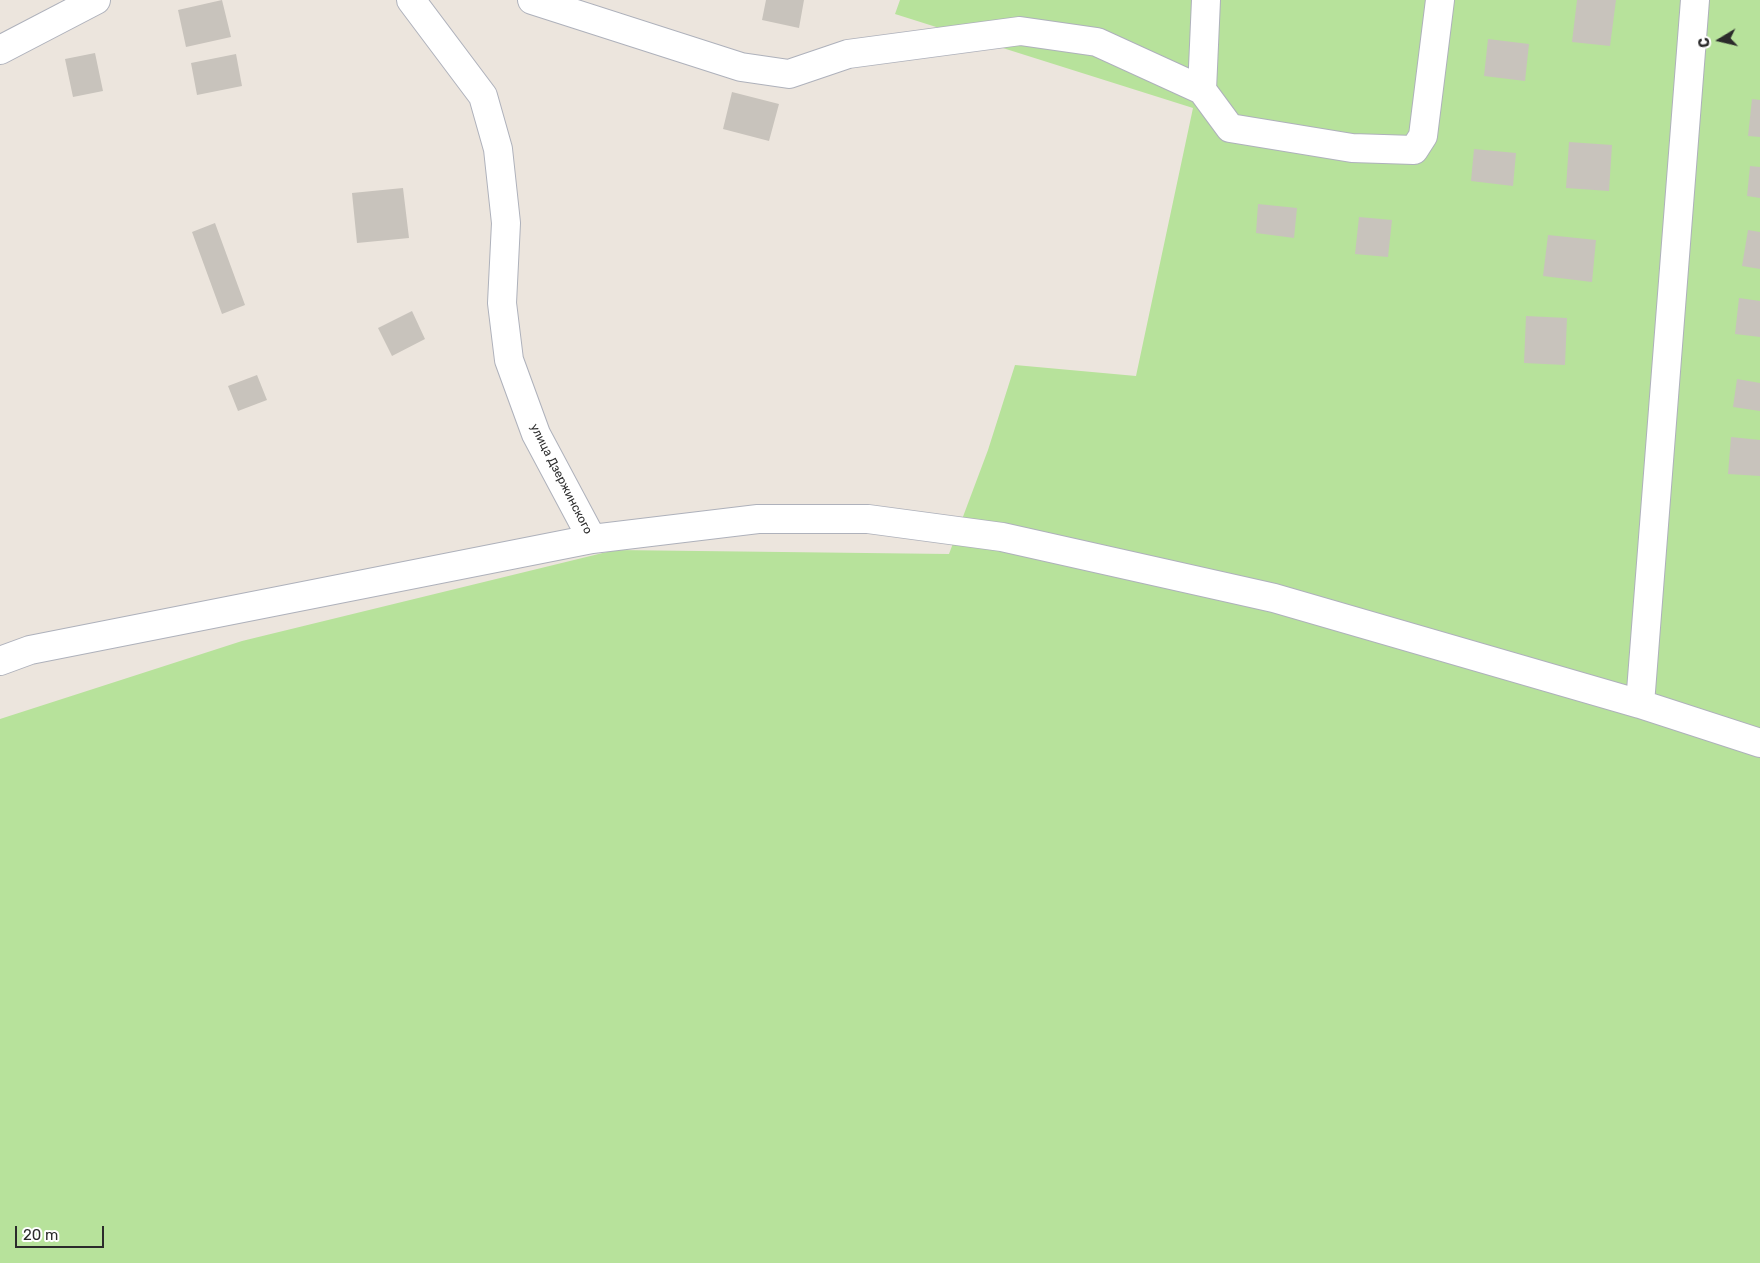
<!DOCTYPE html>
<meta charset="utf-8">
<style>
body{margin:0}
#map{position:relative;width:1760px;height:1263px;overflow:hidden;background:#ece5dd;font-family:Rubik,sans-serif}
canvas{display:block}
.north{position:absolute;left:1695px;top:15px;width:50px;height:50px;-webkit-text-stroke:4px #fff;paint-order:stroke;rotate:261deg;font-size:14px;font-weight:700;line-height:20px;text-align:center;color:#2b2b2b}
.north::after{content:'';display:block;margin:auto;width:18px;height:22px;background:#2b2b2b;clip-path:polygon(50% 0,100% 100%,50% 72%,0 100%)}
.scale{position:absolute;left:15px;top:1226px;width:89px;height:22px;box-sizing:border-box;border:2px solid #2b2b2b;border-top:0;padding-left:6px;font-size:15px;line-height:18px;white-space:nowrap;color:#2b2b2b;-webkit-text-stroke:4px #fff;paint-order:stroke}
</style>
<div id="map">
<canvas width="1760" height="1263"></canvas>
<div class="north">С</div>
<div class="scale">20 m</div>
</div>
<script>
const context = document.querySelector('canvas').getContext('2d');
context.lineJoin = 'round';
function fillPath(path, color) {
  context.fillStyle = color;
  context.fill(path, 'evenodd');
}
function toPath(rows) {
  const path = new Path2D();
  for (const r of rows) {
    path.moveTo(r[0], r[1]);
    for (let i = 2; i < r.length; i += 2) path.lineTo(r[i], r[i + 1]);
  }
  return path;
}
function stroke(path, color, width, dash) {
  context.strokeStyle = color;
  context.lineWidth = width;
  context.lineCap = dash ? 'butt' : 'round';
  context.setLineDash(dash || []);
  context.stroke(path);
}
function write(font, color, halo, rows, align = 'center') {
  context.font = font + ' Rubik,sans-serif';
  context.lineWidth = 5;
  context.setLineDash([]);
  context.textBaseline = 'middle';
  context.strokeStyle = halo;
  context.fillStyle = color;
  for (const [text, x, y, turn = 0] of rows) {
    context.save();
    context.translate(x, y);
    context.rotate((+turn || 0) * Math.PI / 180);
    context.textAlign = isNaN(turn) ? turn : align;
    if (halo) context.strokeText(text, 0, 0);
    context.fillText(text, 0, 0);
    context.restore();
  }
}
fillPath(toPath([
 [900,0,1760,0,1760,1263,0,1263,0,719,242,641,615,550,949,554,988,450,1015,365,1136,376,1193,108,895,14]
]), '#b7e29b');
fillPath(toPath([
 [222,0,231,37,186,47,178,10],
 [766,0,804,0,799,28,762,20],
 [1577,0,1616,0,1610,46,1572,42],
 [1488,39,1529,44,1525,81,1484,76],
 [95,53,103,91,73,97,65,59],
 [236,54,242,86,197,95,191,63],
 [732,92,779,104,769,141,723,129],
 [1752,99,1760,100,1760,137,1748,136],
 [1569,142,1612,145,1609,191,1566,188],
 [1474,149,1516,153,1513,186,1471,181],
 [1750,166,1760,167,1760,198,1747,196],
 [403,188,409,238,357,243,352,193],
 [1258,204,1297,208,1294,238,1256,233],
 [1359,217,1392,220,1388,257,1355,254],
 [215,223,245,305,222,314,192,232],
 [1748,230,1760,232,1760,269,1742,266],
 [1548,235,1596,240,1592,282,1543,276],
 [1739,298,1760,301,1760,337,1735,334],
 [412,311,425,339,392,356,378,328],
 [1526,316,1567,318,1565,365,1524,363],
 [257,375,267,400,238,411,228,386],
 [1737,379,1760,383,1760,411,1733,407],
 [1731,437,1760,440,1760,476,1728,474]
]), '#c8c3bc');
const minor = toPath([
 [411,0,483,96,498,149,506,223,502,303,509,360,536,434,592,539],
 [532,0,741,67,789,74,848,54,1020,31,1097,42,1202,90],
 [1206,0,1202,90,1230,128,1352,148,1414,150,1423,136,1440,0],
 [0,50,96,0],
 [0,661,30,650,592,539,758,519,868,519,1002,537,1274,598,1640,704,1760,743],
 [1640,704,1695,0]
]);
stroke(minor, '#aeb1bb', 30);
stroke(minor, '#fff', 28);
write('12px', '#2b2b2b', '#fff', [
 ["улица Дзержинского",561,479,63]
]);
</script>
